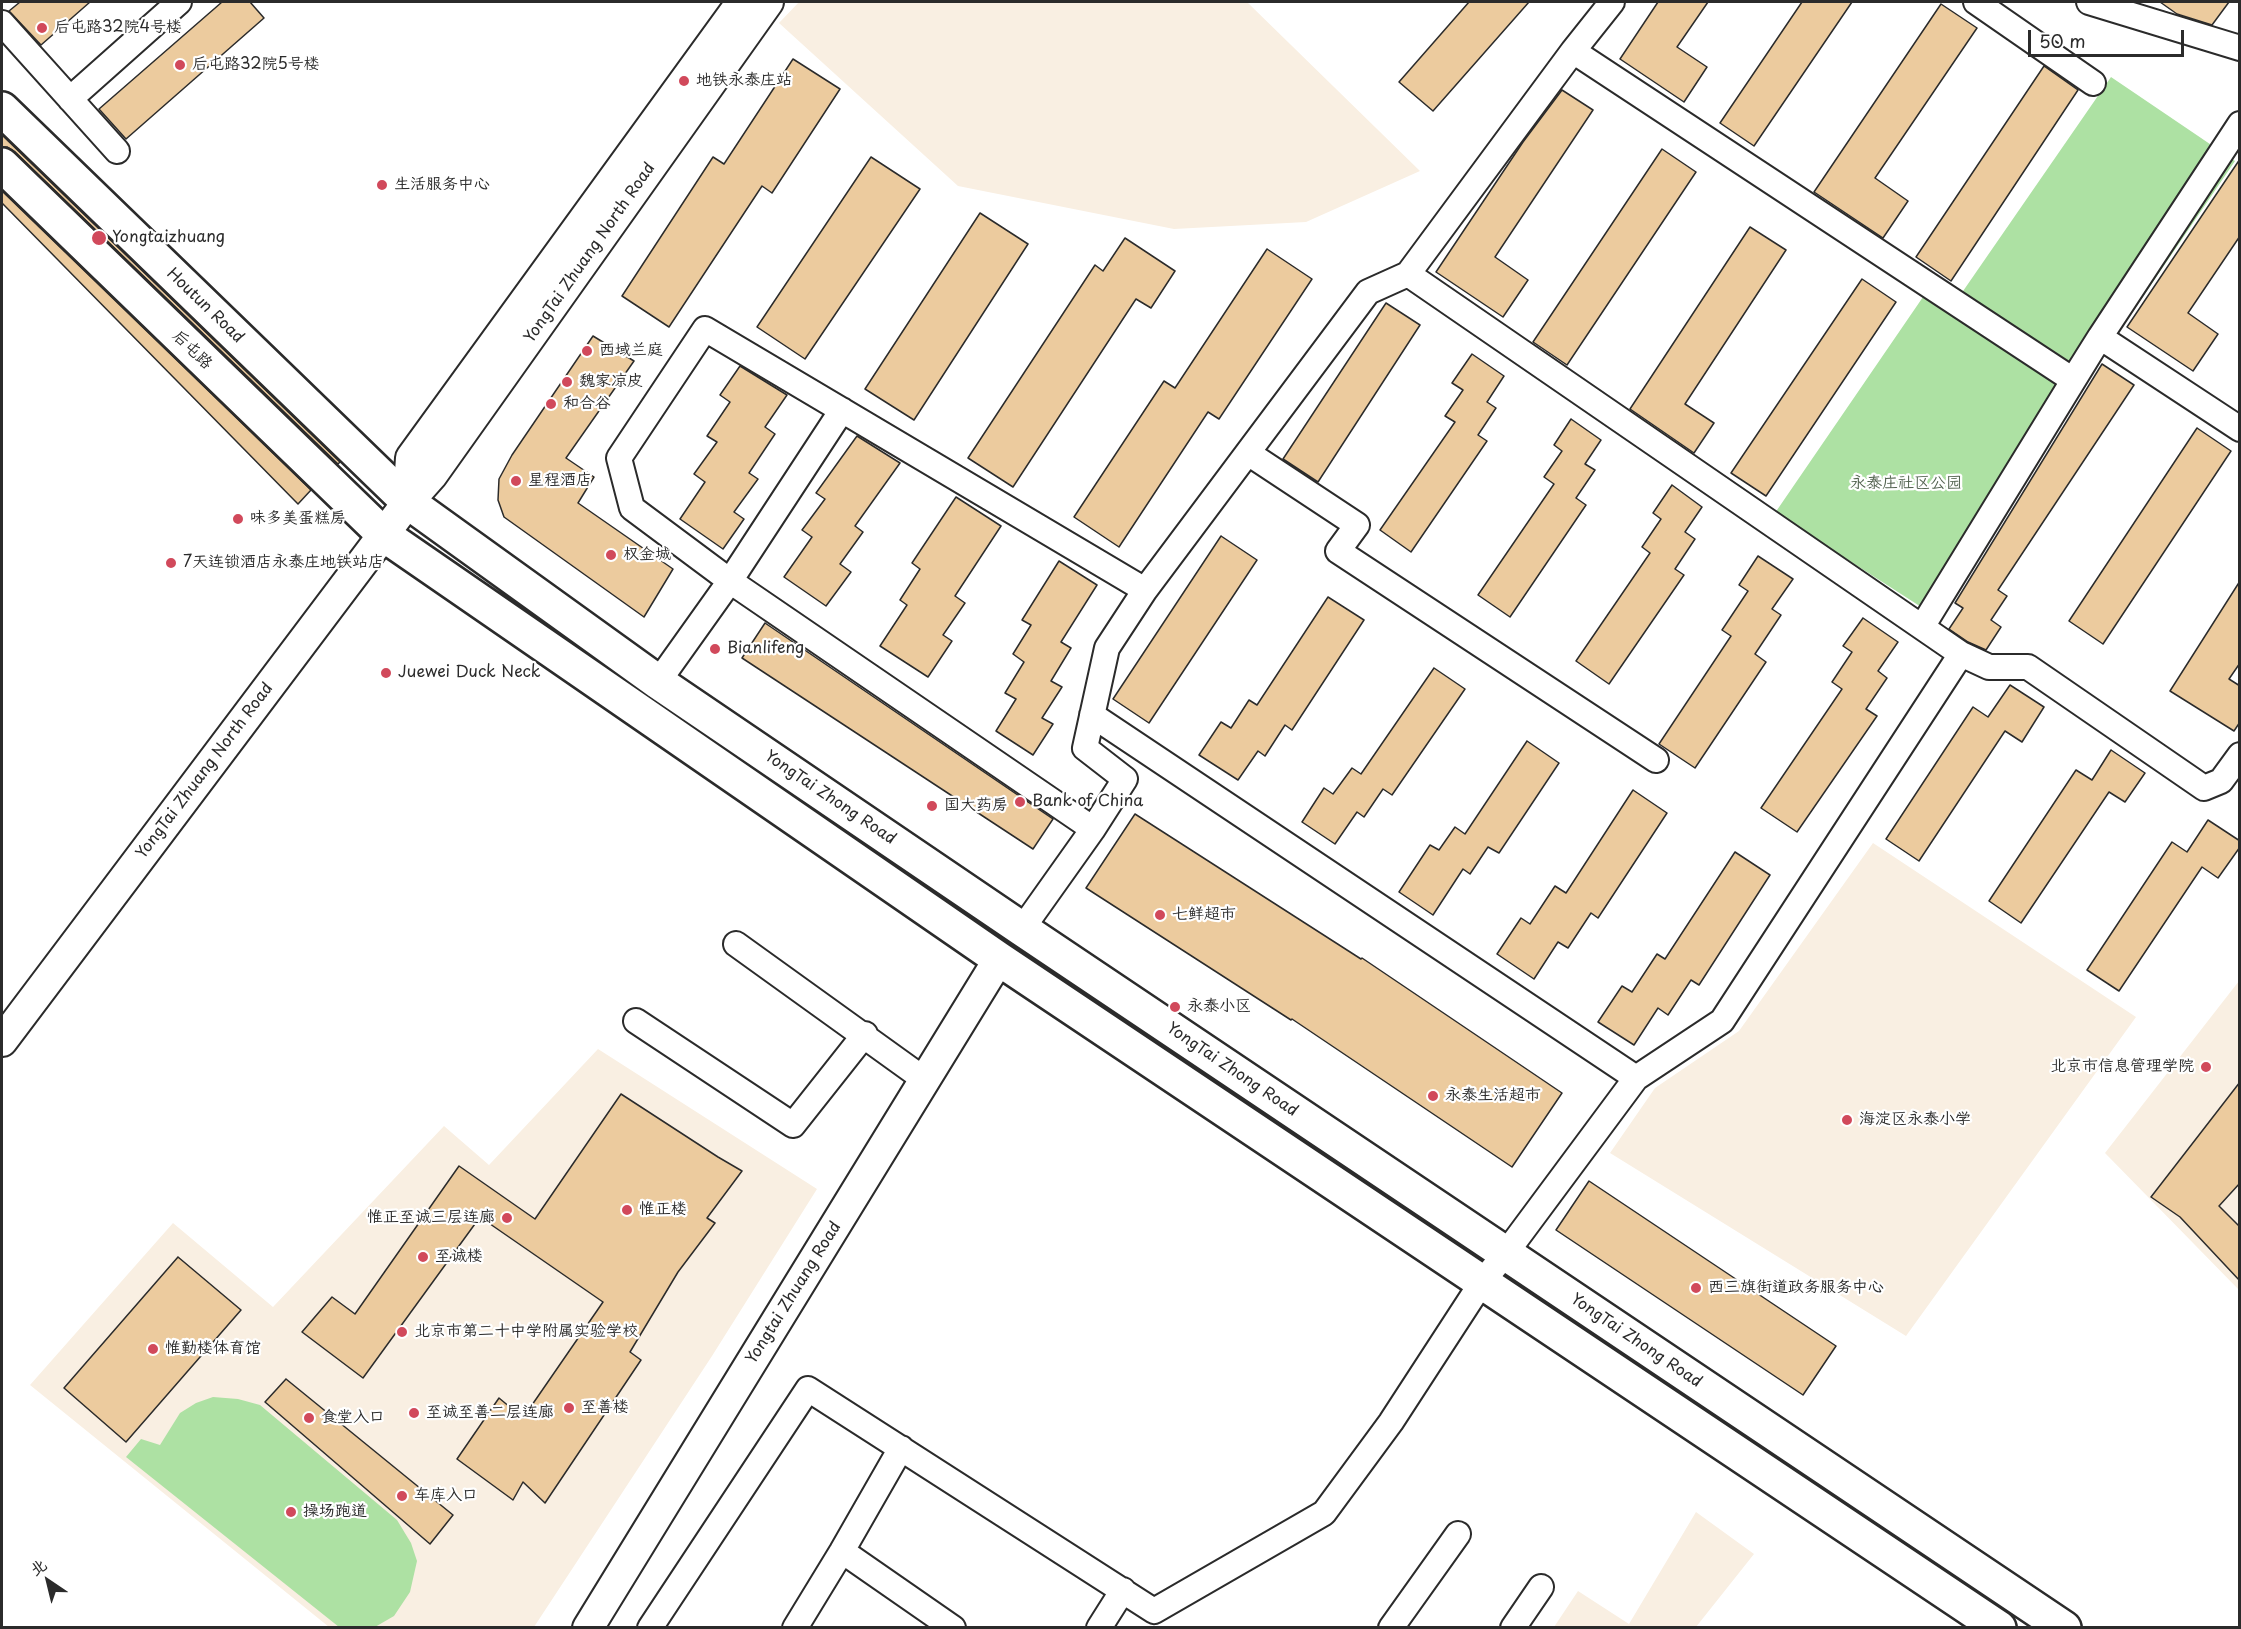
<!DOCTYPE html>
<meta charset="utf-8">
<style>
body{margin:0}
#map{position:relative;width:2241px;height:1629px;overflow:hidden;background:#fff;font-family:"Playpen Sans","LXGW WenKai TC",sans-serif}
canvas{display:block}
.frame{position:absolute;inset:0;border:3px solid #2b2b2b;pointer-events:none}
.north{position:absolute;left:18px;top:1551px;width:60px;height:60px;-webkit-text-stroke:4px #fff;paint-order:stroke;rotate:325deg;font-size:16px;font-weight:700;line-height:24px;text-align:center;color:#2b2b2b}
.north::after{content:'';display:block;margin:auto;width:21px;height:27px;background:#2b2b2b;clip-path:polygon(50% 0,100% 100%,50% 72%,0 100%)}
.scale{position:absolute;left:2028px;top:30px;width:156px;height:27px;box-sizing:border-box;border:3px solid #2b2b2b;border-top:0;padding-left:8px;font-size:18px;line-height:21px;white-space:nowrap;color:#2b2b2b;-webkit-text-stroke:4px #fff;paint-order:stroke}
</style>
<div id="map">
<canvas width="2241" height="1629"></canvas>
<div class="frame"></div>
<div class="north">北</div>
<div class="scale">50 m</div>
</div>
<script>
const context = document.querySelector('canvas').getContext('2d');
context.lineJoin = 'round';
function fillPath(path, color) {
  context.fillStyle = color;
  context.fill(path, 'evenodd');
}
function toPath(rows) {
  const path = new Path2D();
  for (const r of rows) {
    path.moveTo(r[0], r[1]);
    for (let i = 2; i < r.length; i += 2) path.lineTo(r[i], r[i + 1]);
  }
  return path;
}
function stroke(path, color, width, dash) {
  context.strokeStyle = color;
  context.lineWidth = width;
  context.lineCap = dash ? 'butt' : 'round';
  context.setLineDash(dash || []);
  context.stroke(path);
}
function write(font, color, halo, rows, align = 'center') {
  context.font = font + ' "Playpen Sans","LXGW WenKai TC",sans-serif';
  context.lineWidth = 4.5;
  context.setLineDash([]);
  context.textBaseline = 'middle';
  context.strokeStyle = halo;
  context.fillStyle = color;
  for (const [text, x, y, turn = 0] of rows) {
    context.save();
    context.translate(x, y);
    context.rotate((+turn || 0) * Math.PI / 180);
    context.textAlign = isNaN(turn) ? turn : align;
    if (halo) context.strokeText(text, 0, 0);
    context.fillText(text, 0, 0);
    context.restore();
  }
}
fillPath(toPath([
 [799,2,1247,2,1420,171,1306,222,1174,229,958,186,779,23],
 [1873,843,2136,1017,1906,1336,1610,1153,1655,1088,1739,1031],
 [2239,981,2239,1290,2105,1153],
 [598,1049,817,1189,712,1356,534,1627,329,1627,30,1385,173,1223,273,1307,444,1126,489,1165],
 [1696,1512,1754,1554,1696,1627,1554,1627,1578,1591,1629,1624]
]), '#f9efe2');
fillPath(toPath([
 [2111,77,2235,161,1929,612,1775,513,1936,278,1961,294],
 [213,1397,238,1399,260,1405,397,1520,411,1543,417,1561,410,1592,394,1616,375,1627,339,1627,126,1457,141,1439,160,1445,180,1413,196,1403]
]), '#ade1a3');
const building = toPath([
 [20,2,90,2,41,45,9,11,20,2],
 [222,2,250,2,264,18,126,139,99,109,222,2],
 [1469,2,1529,2,1433,111,1399,82,1469,2],
 [1658,2,1708,2,1677,47,1707,67,1684,102,1620,59,1658,2],
 [1802,2,1852,2,1754,146,1720,123,1802,2],
 [2160,2,2229,2,2212,25,2177,14,2160,2],
 [1941,4,1977,28,1875,178,1908,201,1883,238,1814,192,1941,4],
 [793,59,840,89,772,193,762,186,669,327,622,296,713,157,724,164,793,59],
 [2044,66,2078,90,1951,281,1916,257,2044,66],
 [1562,90,1593,110,1495,257,1528,280,1503,317,1436,272,1523,142,1562,90],
 [2,135,340,462,338,464,15,152,7,147,2,147,2,135],
 [1662,149,1696,172,1567,365,1533,342,1662,149],
 [871,157,920,189,805,359,757,327,871,157],
 [2240,159,2240,236,2188,313,2218,334,2193,371,2127,327,2240,159],
 [2,191,311,490,298,504,2,203,2,191],
 [980,213,1028,244,914,420,865,389,980,213],
 [1750,227,1786,250,1685,404,1714,423,1694,453,1630,409,1750,227],
 [1125,238,1175,271,1151,308,1136,299,1013,487,968,458,1095,265,1103,271,1125,238],
 [1267,249,1312,279,1219,419,1208,412,1119,547,1074,517,1164,381,1175,388,1267,249],
 [1862,279,1896,302,1766,496,1731,473,1862,279],
 [1386,303,1420,325,1318,482,1283,459,1386,303],
 [593,336,634,361,566,458,594,477,578,503,673,569,644,617,504,517,498,500,499,479,512,455,593,336],
 [1472,354,1504,376,1487,402,1496,408,1478,435,1487,441,1411,552,1380,530,1455,422,1445,416,1463,390,1452,383,1472,354],
 [2102,364,2134,385,1998,590,2007,596,1991,620,2001,627,1986,650,1968,642,1949,629,1963,608,1955,603,2102,364],
 [740,366,787,395,765,427,775,434,749,473,758,479,734,512,744,519,723,549,680,519,705,482,694,474,717,442,707,436,730,402,720,395,740,366],
 [1571,419,1601,440,1585,464,1595,470,1576,498,1586,505,1510,617,1478,595,1554,484,1544,477,1562,451,1554,445,1571,419],
 [2197,428,2231,451,2103,644,2069,621,2197,428],
 [857,436,900,463,855,526,863,532,840,564,851,572,826,606,784,577,812,537,802,530,825,499,816,493,857,436],
 [1672,485,1702,507,1685,532,1695,539,1675,569,1684,575,1609,684,1576,661,1650,553,1642,547,1661,519,1653,513,1672,485],
 [956,497,1001,526,955,596,965,603,943,635,952,641,928,677,880,646,907,605,900,600,920,569,912,563,956,497],
 [1221,536,1257,560,1149,723,1113,699,1221,536],
 [1758,556,1793,579,1772,609,1781,615,1755,654,1766,662,1695,768,1659,744,1731,636,1722,630,1748,591,1739,585,1758,556],
 [1059,561,1097,585,1061,642,1071,648,1051,681,1062,687,1042,718,1053,724,1033,755,996,731,1016,699,1005,693,1024,662,1013,654,1031,625,1022,620,1059,561],
 [2240,581,2240,663,2229,679,2240,686,2240,722,2234,731,2170,691,2240,581],
 [1328,597,1364,620,1292,730,1285,725,1265,756,1258,751,1238,780,1199,755,1221,722,1231,728,1249,700,1257,705,1328,597],
 [1863,618,1898,642,1878,671,1887,678,1866,709,1877,716,1797,832,1761,808,1842,689,1832,682,1852,652,1843,646,1863,618],
 [765,623,1053,819,1033,849,742,658,765,623],
 [1434,668,1465,689,1392,795,1383,789,1364,817,1357,812,1335,844,1302,822,1324,788,1333,794,1352,768,1361,774,1434,668],
 [2010,685,2044,707,2022,742,2005,731,1919,861,1886,839,1973,707,1988,717,2010,685],
 [1527,741,1559,763,1499,853,1488,847,1470,874,1463,869,1433,915,1399,892,1430,845,1439,850,1455,827,1465,834,1527,741],
 [2111,750,2145,773,2125,802,2109,792,2021,923,1989,901,2076,770,2092,780,2111,750],
 [1633,790,1667,813,1598,918,1591,913,1568,948,1558,942,1534,979,1497,954,1521,918,1530,924,1555,886,1566,893,1633,790],
 [1135,814,1361,959,1362,958,1562,1093,1512,1167,1292,1019,1291,1020,1086,888,1135,814],
 [2208,820,2240,841,2240,847,2218,878,2202,867,2119,991,2087,970,2172,842,2187,852,2208,820],
 [1735,852,1770,875,1699,985,1691,980,1668,1015,1658,1008,1634,1045,1598,1022,1622,986,1632,992,1657,954,1665,959,1735,852],
 [2240,1082,2240,1183,2219,1206,2240,1227,2240,1281,2180,1217,2151,1197,2240,1082],
 [621,1094,718,1157,742,1171,707,1218,715,1223,678,1272,630,1352,641,1360,545,1503,523,1482,513,1500,457,1459,499,1398,523,1418,603,1302,480,1217,363,1378,302,1332,332,1297,355,1314,459,1166,535,1219,621,1094],
 [1589,1181,1836,1346,1803,1395,1556,1230,1589,1181],
 [178,1257,241,1310,126,1442,64,1388,178,1257],
 [286,1379,453,1515,430,1544,265,1402,286,1379]
]);
fillPath(building, '#eccb9e');
stroke(building, '#2b2b2b', 1.5);
const minor = toPath([
 [1976,2,2093,83],
 [2089,2,2240,48],
 [2,23,117,151],
 [1573,51,1612,2],
 [70,99,179,2],
 [1408,274,1573,51,2073,380,2100,337,2240,429],
 [1248,453,1357,525,1338,551,1656,760],
 [1922,627,2100,337,2240,124],
 [658,682,730,581,842,410],
 [1092,715,1636,1078],
 [1093,829,730,581,632,508,619,458,705,329,1145,590],
 [1022,929,1093,829,1125,779,1085,748,1107,648,1145,590,1368,292,1408,274,1961,654,1989,667,2028,667,2204,788,2221,781,2240,755],
 [736,944,925,1080],
 [636,1021,793,1125,865,1034],
 [842,1551,953,1628],
 [650,1628,808,1389,1154,1611,1324,1513,1391,1422,1482,1282,1506,1253,1636,1078,1722,1021,1961,654],
 [795,1628,842,1551,901,1448],
 [1099,1628,1123,1590],
 [1391,1628,1458,1534],
 [1513,1628,1541,1587]
]);
const tertiary = toPath([
 [408,502,411,458,742,2],
 [2,1041,408,502,432,475,768,2],
 [588,1628,999,959]
]);
const secondary = toPath([
 [2,109,408,502,658,682,1022,929,2064,1628],
 [2,165,384,535,999,959,1999,1628]
]);
stroke(minor, '#2b2b2b', 28);
stroke(tertiary, '#2b2b2b', 34);
stroke(secondary, '#2b2b2b', 38);
stroke(minor, '#fff', 24);
stroke(tertiary, '#fff', 30);
stroke(secondary, '#fff', 33);
for (const [x, y, r, color] of [
 [42,28,6,"#d1495b"],
 [180,65,6,"#d1495b"],
 [684,81,6,"#d1495b"],
 [382,185,6,"#d1495b"],
 [99,238,8,"#d1495b"],
 [587,351,6,"#d1495b"],
 [567,382,6,"#d1495b"],
 [551,404,6,"#d1495b"],
 [516,481,6,"#d1495b"],
 [238,519,6,"#d1495b"],
 [611,555,6,"#d1495b"],
 [171,563,6,"#d1495b"],
 [715,649,6,"#d1495b"],
 [386,673,6,"#d1495b"],
 [1020,802,6,"#d1495b"],
 [932,806,6,"#d1495b"],
 [1160,915,6,"#d1495b"],
 [1175,1007,6,"#d1495b"],
 [2206,1067,6,"#d1495b"],
 [1433,1096,6,"#d1495b"],
 [1847,1120,6,"#d1495b"],
 [627,1210,6,"#d1495b"],
 [507,1218,6,"#d1495b"],
 [423,1257,6,"#d1495b"],
 [1696,1288,6,"#d1495b"],
 [402,1332,6,"#d1495b"],
 [153,1349,6,"#d1495b"],
 [569,1408,6,"#d1495b"],
 [414,1413,6,"#d1495b"],
 [309,1418,6,"#d1495b"],
 [402,1496,6,"#d1495b"],
 [291,1512,6,"#d1495b"]
]) {
  const dot = new Path2D();
  dot.arc(x, y, r, 0, 2 * Math.PI);
  context.fillStyle = color;
  context.fill(dot);
  stroke(dot, '#fff', 2);
}
write('16px', '#2b2b2b', '#fff', [
 ["后屯路32院4号楼",54,28],
 ["后屯路32院5号楼",192,65],
 ["地铁永泰庄站",696,81],
 ["生活服务中心",394,185],
 ["Yongtaizhuang",112,238],
 ["西域兰庭",599,351],
 ["魏家凉皮",579,382],
 ["和合谷",563,404],
 ["星程酒店",528,481],
 ["味多美蛋糕房",250,519],
 ["权金城",623,555],
 ["7天连锁酒店永泰庄地铁站店",183,563],
 ["Bianlifeng",727,649],
 ["Juewei Duck Neck",398,673],
 ["Bank of China",1032,802],
 ["国大药房",944,806],
 ["七鲜超市",1172,915],
 ["永泰小区",1187,1007],
 ["北京市信息管理学院",2194,1067,"right"],
 ["永泰生活超市",1445,1096],
 ["海淀区永泰小学",1859,1120],
 ["惟正楼",639,1210],
 ["惟正至诚三层连廊",495,1218,"right"],
 ["至诚楼",435,1257],
 ["西三旗街道政务服务中心",1708,1288],
 ["北京市第二十中学附属实验学校",414,1332],
 ["惟勤楼体育馆",165,1349],
 ["至善楼",581,1408],
 ["至诚至善二层连廊",426,1413],
 ["食堂入口",321,1418],
 ["车库入口",414,1496],
 ["操场跑道",303,1512]
], 'left');
write('16px', '#2b2b2b', '#fff', [
 ["YongTai Zhuang North Road",590,253,-55],
 ["Houtun Road",205,306,44],
 ["后屯路",192,350,44],
 ["YongTai Zhuang North Road",205,771,-53],
 ["YongTai Zhong Road",830,798,34],
 ["YongTai Zhong Road",1232,1070,34],
 ["Yongtai Zhuang Road",794,1293,-58],
 ["YongTai Zhong Road",1636,1341,34]
]);
write('16px', '#52624f', '#fff', [
 ["永泰庄社区公园",1906,484]
]);
</script>
